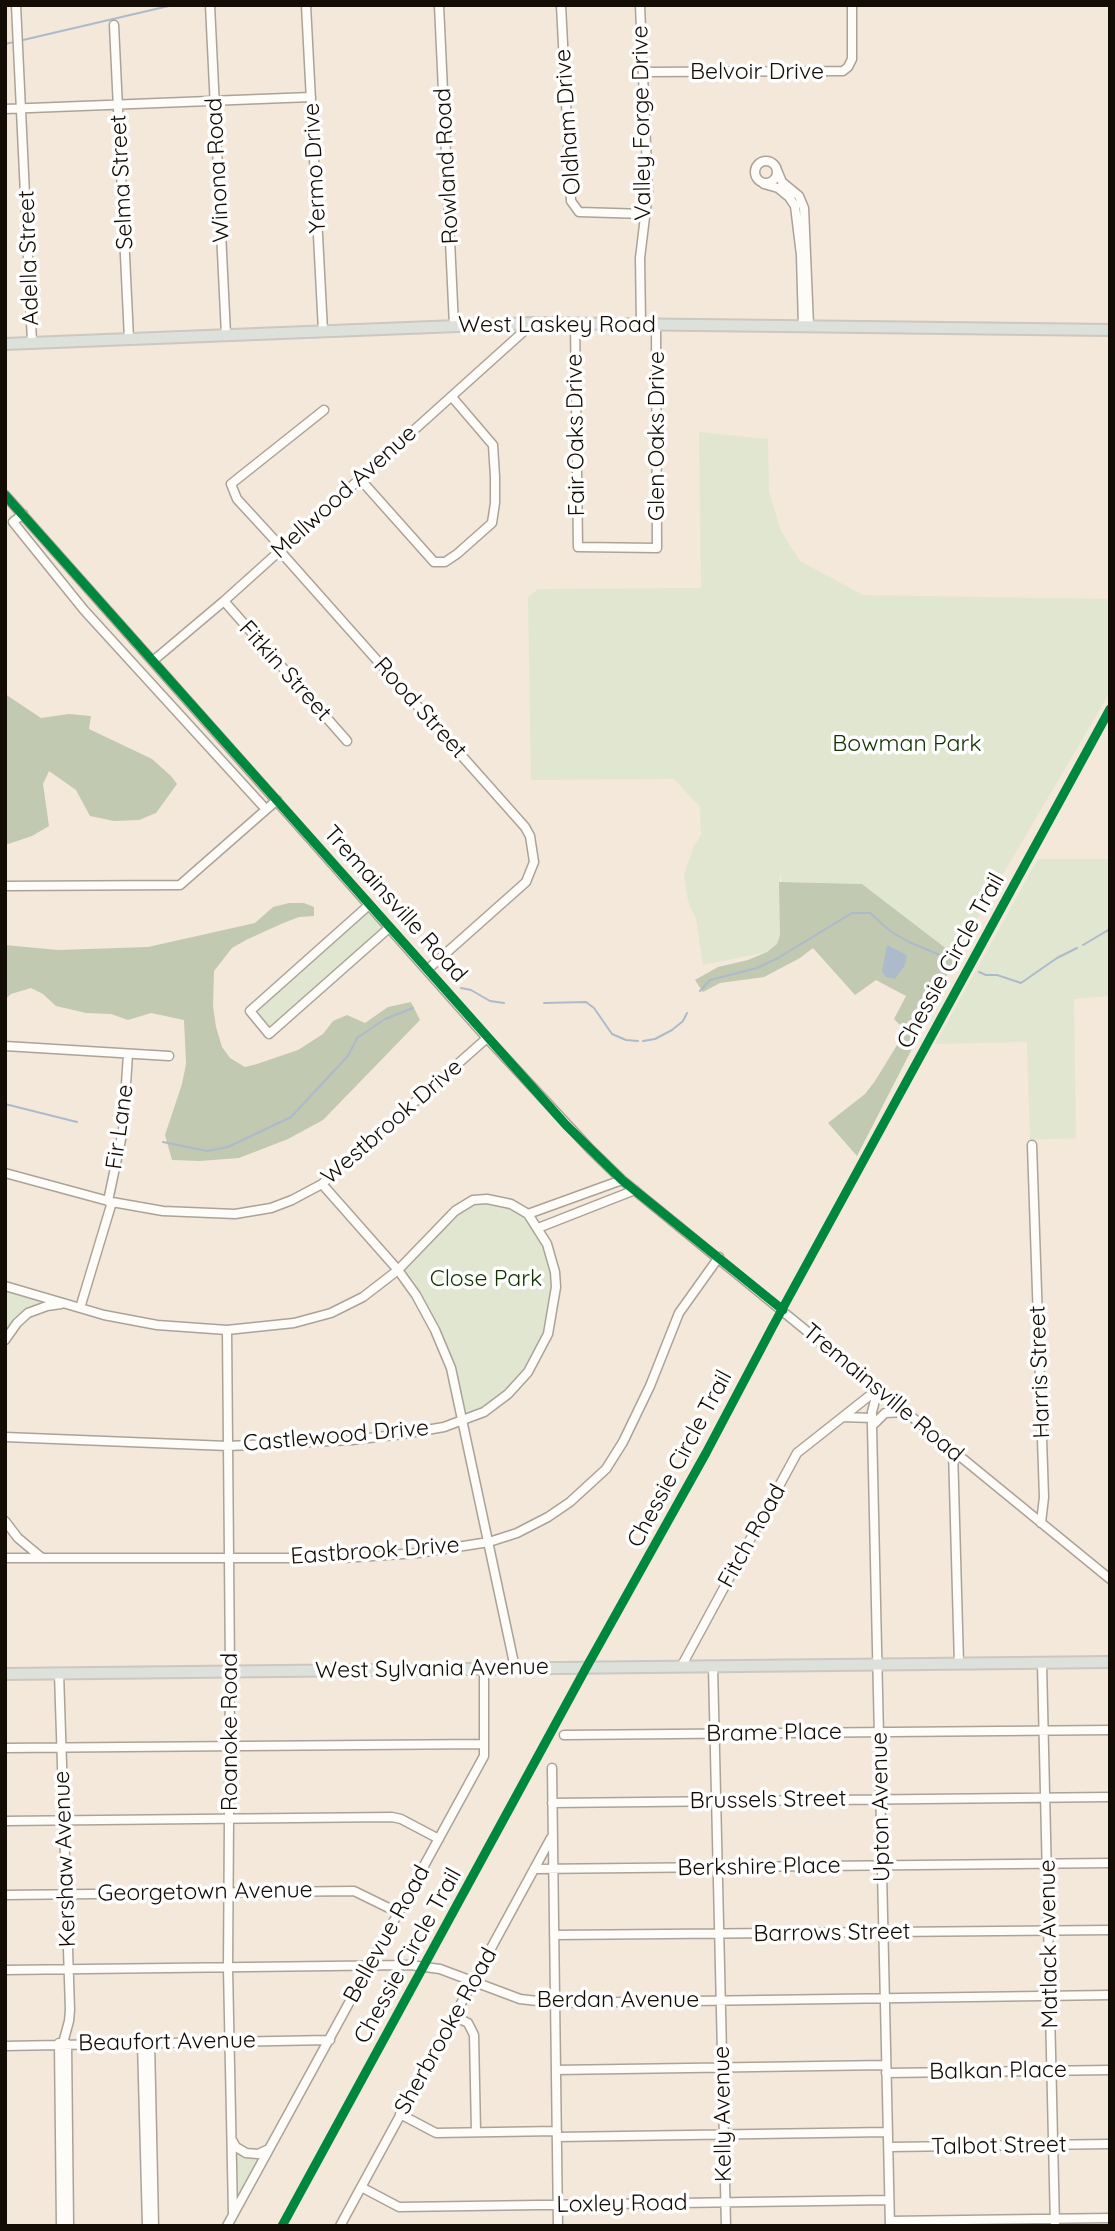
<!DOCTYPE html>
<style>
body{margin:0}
#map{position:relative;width:1115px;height:2231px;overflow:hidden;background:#f3e8d9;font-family:Quicksand,sans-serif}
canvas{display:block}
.frame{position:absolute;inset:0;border:7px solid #140d05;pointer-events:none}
</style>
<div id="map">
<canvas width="1115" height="2231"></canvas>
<div class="frame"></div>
</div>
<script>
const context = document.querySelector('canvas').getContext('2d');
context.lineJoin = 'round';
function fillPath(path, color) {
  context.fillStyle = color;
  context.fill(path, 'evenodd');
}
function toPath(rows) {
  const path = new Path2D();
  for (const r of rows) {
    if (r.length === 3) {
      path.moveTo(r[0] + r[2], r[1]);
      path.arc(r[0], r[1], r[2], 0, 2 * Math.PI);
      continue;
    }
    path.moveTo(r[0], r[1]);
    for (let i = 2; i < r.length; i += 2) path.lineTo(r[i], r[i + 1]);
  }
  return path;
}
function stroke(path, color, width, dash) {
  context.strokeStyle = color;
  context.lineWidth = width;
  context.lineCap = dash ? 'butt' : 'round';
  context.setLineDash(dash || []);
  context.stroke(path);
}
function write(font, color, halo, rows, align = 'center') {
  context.font = font + ' Quicksand,sans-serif';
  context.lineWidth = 7;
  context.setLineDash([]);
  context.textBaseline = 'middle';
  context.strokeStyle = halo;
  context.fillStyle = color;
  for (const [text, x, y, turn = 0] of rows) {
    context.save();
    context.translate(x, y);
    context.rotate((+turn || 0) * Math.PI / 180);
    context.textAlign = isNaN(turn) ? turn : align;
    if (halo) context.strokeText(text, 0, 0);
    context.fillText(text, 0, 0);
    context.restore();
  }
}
fillPath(toPath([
 [699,432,768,439,769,492,781,531,800,561,863,595,1110,599,1110,692,958,951,948,950,862,884,782,882,780,871,780,935,777,944,767,952,703,965,696,919,688,901,684,874,694,846,701,835,700,807,674,779,531,780,528,597,538,589,701,588],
 [1038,859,1110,859,1110,996,1074,999,1076,1138,1030,1140,1027,1042,935,1044],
 [370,913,383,927,381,931,272,1026,267,1025,257,1009,366,914],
 [483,1202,510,1208,523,1217,543,1241,554,1282,552,1312,534,1359,503,1395,483,1409,467,1415,449,1357,403,1269,448,1221,465,1209],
 [5,1291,46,1302,47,1304,5,1334],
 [237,2152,264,2156,240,2196,236,2195]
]), '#e1e6d1');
fillPath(toPath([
 [5,694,41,718,69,714,91,716,89,729,152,759,171,776,177,784,156,813,139,820,114,821,90,816,76,790,49,771,43,784,49,826,32,836,5,845],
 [779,882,862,884,948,950,958,951,917,1039,857,1156,828,1123,865,1094,875,1081,902,1037,902,1027,894,1019,906,996,876,980,855,995,813,948,800,958,764,977,720,983,703,992,695,980,718,967,748,960,767,952,777,944,780,935],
 [289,903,304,903,314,907,314,916,299,917,281,924,246,940,232,948,214,971,213,1006,216,1027,222,1047,230,1058,245,1067,257,1064,298,1050,323,1034,333,1021,347,1015,365,1023,388,1007,411,1002,420,1020,323,1120,288,1139,239,1158,200,1161,172,1160,165,1135,182,1084,186,1064,184,1020,151,1013,128,1020,111,1014,86,1013,56,1006,43,994,31,988,11,994,5,999,5,945,58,950,148,947,255,923,273,907]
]), '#c1c9b0');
fillPath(toPath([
 [887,945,907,955,905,965,895,979,886,977,882,972]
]), '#adbacc');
stroke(toPath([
 [23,40,173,5],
 [5,44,14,42],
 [1083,945,1110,929],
 [979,972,986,975,997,975,1021,983,1057,958,1077,948],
 [461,988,471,990,490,1001,504,1003],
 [700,991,710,980,757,968,778,958,852,913,870,913,890,931,909,942,940,955],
 [544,1003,586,1002,594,1008,612,1034,626,1040,638,1041],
 [643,1041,655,1039,672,1030,683,1021,687,1013],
 [5,1104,77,1122],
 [163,1142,207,1151,228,1147,291,1117,348,1056,357,1038,385,1019,413,1008]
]), '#adbacc', 2);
const minor = toPath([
 [16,5,32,342],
 [210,5,226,335],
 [306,5,323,331],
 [439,5,454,326],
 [561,5,571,201,579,212,646,214],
 [640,5,648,192,640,258,641,324],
 [114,25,129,339],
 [643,72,843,71,848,67,852,59,852,5],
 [5,109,311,97],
 [766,172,11],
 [777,170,782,182,799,196,804,208,809,326],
 [764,184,778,188,789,197,795,206,801,255,803,326],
 [575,323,578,547,657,548,656,324],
 [360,479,434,562,445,562,457,554,492,523,495,503,495,477,493,445,452,397],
 [5,495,487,1038,590,1149,622,1180,1110,1579],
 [23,514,13,522,84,610,262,805],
 [282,548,237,499,231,484,324,410],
 [279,550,525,827,530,836,534,862,526,882,427,970],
 [224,601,347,741],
 [154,660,224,601,533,323],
 [5,886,180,885,277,800],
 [369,905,250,1011,269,1034,389,928],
 [5,1046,169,1056],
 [1032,1145,1044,1497,1041,1523],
 [5,1173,112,1202,163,1211,235,1214,271,1208,292,1200,322,1184,487,1038],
 [322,1184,398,1270,416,1295,435,1330,451,1368,515,1668],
 [108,1201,123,1130,128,1054],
 [528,1214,622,1180],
 [538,1228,635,1190],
 [5,1286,104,1315,157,1325,227,1330,294,1323,331,1313,363,1297,398,1270,455,1211,473,1200,487,1199,511,1204,528,1214,547,1244,555,1272,556,1287,548,1334,528,1372,508,1394,484,1412,444,1427,403,1434,352,1440,228,1446,5,1437],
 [80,1308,112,1202],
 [227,1330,230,1671,228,1968,233,2215],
 [5,1340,17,1323,28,1313,47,1306,61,1304],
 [878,1389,872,1412,872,1426,890,2226],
 [843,1417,872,1418],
 [872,1426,885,1413,906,1412],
 [953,1450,959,1664],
 [5,1521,18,1538,42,1558],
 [5,1558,342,1558,418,1553,489,1542,517,1533,548,1517,570,1502,606,1469,623,1442,650,1386,679,1313,719,1257],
 [1042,1663,1055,2226],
 [713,1666,726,2226],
 [681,1667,797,1453,878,1389],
 [59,1673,70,2010,69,2021,63,2043],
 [564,1735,1110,1730],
 [5,1748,484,1744],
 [552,1768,558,2226],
 [552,1803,1110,1797],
 [5,1821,392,1817,401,1819,439,1839],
 [534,1869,1110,1863],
 [5,1895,354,1891,399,1913],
 [554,1935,1110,1930],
 [5,1970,410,1965,440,1969,520,1999,555,2003,1110,1995],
 [454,2016,468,2023,474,2035,476,2132],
 [142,2042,147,2226],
 [150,2042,154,2226],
 [59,2043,61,2226],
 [67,2044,69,2226],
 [5,2046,330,2040],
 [556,2070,886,2065],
 [886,2073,1110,2070],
 [400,2114,436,2133,557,2131],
 [557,2137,888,2132],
 [232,2140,236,2147,246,2153,258,2154,269,2149],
 [889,2147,1110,2144],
 [361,2187,399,2207,889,2200],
 [890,2221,1110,2218],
 [227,2226,484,1756,484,1669],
 [340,2226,551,1838]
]);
const major = toPath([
 [5,344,533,323,1110,330],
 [5,1674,1110,1662]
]);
stroke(minor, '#aba398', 11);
stroke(major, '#ccc7bf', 14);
stroke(minor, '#fdfcf9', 8);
stroke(major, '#dde1dc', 10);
stroke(toPath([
 [5,495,566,1125,622,1180,783,1310],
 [282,2226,586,1668,706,1453,773,1326,1110,709]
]), '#00873e', 9);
write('23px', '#140d05', '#fff', [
 ["Belvoir Drive",757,72],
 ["Oldham Drive",568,122,-94],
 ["Valley Forge Drive",642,123,-91],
 ["Rowland Road",447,166,-93],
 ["Yermo Drive",315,168,-93],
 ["Winona Road",218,170,-93],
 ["Selma Street",122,182,-93],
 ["Adella Street",29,258,-92],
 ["West Laskey Road",557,325],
 ["Fair Oaks Drive",576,435,-91],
 ["Glen Oaks Drive",657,436,-90],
 ["Mellwood Avenue",344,492,-42],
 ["Fitkin Street",285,671,48],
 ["Rood Street",420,708,48],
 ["Tremainsville Road",395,904,48],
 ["Chessie Circle Trail",951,961,-61],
 ["Westbrook Drive",392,1122,-41],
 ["Fir Lane",120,1127,-82],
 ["Harris Street",1040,1372,-92],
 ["Tremainsville Road",883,1393,40],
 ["Castlewood Drive",336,1436,-5],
 ["Chessie Circle Trail",680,1459,-62],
 ["Fitch Road",752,1536,-61],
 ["Eastbrook Drive",375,1551,-4],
 ["West Sylvania Avenue",432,1669,-1],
 ["Roanoke Road",230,1732,-90],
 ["Brame Place",774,1733,-1],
 ["Brussels Street",768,1800,-1],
 ["Upton Avenue",881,1807,-91],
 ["Kershaw Avenue",65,1859,-92],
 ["Berkshire Place",759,1867,-1],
 ["Georgetown Avenue",205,1892,-1],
 ["Barrows Street",832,1933,-1],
 ["Bellevue Road",387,1934,-61],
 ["Matlack Avenue",1049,1944,-91],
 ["Chessie Circle Trail",408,1956,-61],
 ["Berdan Avenue",618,2000],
 ["Sherbrooke Road",446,2031,-61],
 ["Beaufort Avenue",167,2042,-1],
 ["Balkan Place",998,2071,-1],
 ["Kelly Avenue",723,2114,-91],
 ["Talbot Street",999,2146,-1],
 ["Loxley Road",622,2204,-1]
]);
write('23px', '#123101', '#fff', [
 ["Bowman Park",907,744],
 ["Close Park",486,1279]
]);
</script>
